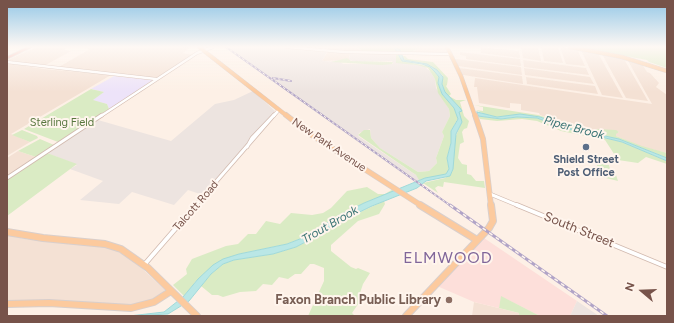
<!DOCTYPE html>
<style>
body{margin:0}
#map{position:relative;width:674px;height:323px;overflow:hidden;background:#fdf0e6;font-family:Figtree,sans-serif}
canvas{display:block}
.frame{position:absolute;inset:0;border:8px solid #77534a;pointer-events:none}
.north{position:absolute;left:622px;top:271px;width:40px;height:40px;-webkit-text-stroke:3px #fff5ed;paint-order:stroke;rotate:289deg;font-size:11px;font-weight:700;line-height:16px;text-align:center;color:#77534a}
.north::after{content:'';display:block;margin:auto;width:14px;height:18px;background:#77534a;clip-path:polygon(50% 0,100% 100%,50% 72%,0 100%)}
</style>
<div id="map">
<canvas width="674" height="323"></canvas>
<div class="frame"></div>
<div class="north">N</div>
</div>
<script>
const context = document.querySelector('canvas').getContext('2d');
context.lineJoin = 'round';
function fillPath(path, color) {
  context.fillStyle = color;
  context.fill(path, 'evenodd');
}
function toPath(rows) {
  const path = new Path2D();
  for (const r of rows) {
    path.moveTo(r[0], r[1]);
    for (let i = 2; i < r.length; i += 2) path.lineTo(r[i], r[i + 1]);
  }
  return path;
}
function stroke(path, color, width, dash) {
  context.strokeStyle = color;
  context.lineWidth = width;
  context.lineCap = dash ? 'butt' : 'round';
  context.setLineDash(dash || []);
  context.stroke(path);
}
function write(font, color, halo, rows, align = 'center') {
  context.font = font + ' Figtree,sans-serif';
  context.lineWidth = 4;
  context.setLineDash([]);
  context.textBaseline = 'middle';
  context.strokeStyle = halo;
  context.fillStyle = color;
  for (const [text, x, y, turn = 0] of rows) {
    context.save();
    context.translate(x, y);
    context.rotate((+turn || 0) * Math.PI / 180);
    context.textAlign = isNaN(turn) ? turn : align;
    if (halo) context.strokeText(text, 0, 0);
    context.fillText(text, 0, 0);
    context.restore();
  }
}
fillPath(toPath([
 [37,47,67,47,64,50,71,51,42,67,8,60],
 [79,47,183,47,189,48,183,53,193,55,156,78,57,68,90,49],
 [328,47,355,47,365,52,350,53,349,60,322,61,328,51],
 [418,47,445,47,448,53,410,52,421,48],
 [481,47,519,51,520,58,481,53],
 [521,47,538,47,541,61,523,58],
 [541,47,558,47,563,63,544,61],
 [560,47,577,49,585,66,566,64],
 [581,50,598,53,623,98,602,95],
 [460,52,520,59,521,66,466,59,466,56,460,55],
 [602,54,624,59,648,101,626,98],
 [455,59,521,67,522,75,458,66],
 [627,59,642,64,647,72,650,73,659,83,656,87,667,95,667,153,643,147,616,136,615,134,619,132,617,131,585,130,555,121,540,115,539,113,521,110,521,104,510,103,510,108,508,108,479,103,477,87,474,87,475,78,652,104],
 [523,60,586,68,589,75,524,67],
 [7,63,44,69,111,75,11,134,30,142,7,156],
 [459,68,522,76,523,84,463,75],
 [524,68,590,77,594,84,525,75],
 [526,77,595,86,598,94,527,84],
 [18,151,36,157,7,176,7,158],
 [7,235,25,239,101,246,117,249,132,259,165,290,163,295,152,301,136,305,25,300,7,302],
 [474,302,519,313,519,316,472,316]
]), '#f4e1d4');
fillPath(toPath([
 [484,238,577,301,570,316,540,316,502,297,499,308,474,302,437,286]
]), '#fddfda');
fillPath(toPath([
 [224,47,282,47,327,52,322,61,341,62,343,64,393,64,392,61,356,62,349,60,350,53,389,54,396,55,396,61,399,62,424,66,431,72,435,79,436,88,449,109,450,116,442,132,444,136,436,158,437,163,429,171,418,172,380,148,371,138,370,129,359,133,358,136,416,175,421,180,416,183],
 [253,91,275,111,203,195,188,190,174,205,132,192,119,204,80,200,103,181,70,169,77,165,47,153,98,120,171,141,215,104,234,100],
 [577,301,599,316,570,316]
]), '#ede4e0');
fillPath(toPath([
 [114,76,153,80,109,109,107,104,92,100,104,92,91,89]
]), '#ede3f9');
fillPath(toPath([
 [355,47,418,47,421,48,410,52,365,52],
 [577,47,667,47,667,68,649,62,647,60],
 [396,55,398,55,403,61,431,67,439,77,438,83,442,94,454,108,458,118,451,131,451,143,447,158,449,170,446,174,441,176,419,180,416,175,358,135,364,130,370,130,371,138,380,148,418,172,429,171,437,163,436,158,444,136,442,132,450,116,449,109,438,93,435,79,428,68,417,65,396,63],
 [402,56,405,56,408,59,433,62,448,78,447,85,446,86,451,94,449,96,456,100,466,100,460,102,464,116,469,121,467,128,464,129,462,132,464,142,460,144,458,158,462,164,467,165,467,174,471,175,476,181,484,181,485,188,444,182,443,187,438,186,435,188,438,193,423,183,445,178,452,172,455,138,461,124,459,112,461,111,460,108,446,94,442,84,443,76,437,70,423,63,405,60],
 [347,58,351,61,393,62,392,64,382,65,331,62],
 [91,89,104,92,93,100,107,104,109,109,58,142,24,129],
 [474,105,538,115,590,131,594,131,595,129,616,130,619,132,616,134,616,136,642,146,667,153,667,158,619,139,572,129,540,117,516,115,497,117,484,114,476,110,483,111,483,107],
 [478,116,501,119,517,117,537,118,564,128,622,142,667,161,667,164,646,157,638,163,618,160,605,140,561,131,537,121,522,119,497,121,480,119],
 [22,130,37,136,38,138,30,142,12,135],
 [40,139,54,145,36,157,18,151],
 [47,153,77,164,7,216,7,180],
 [596,163,609,165,611,173,616,175,618,181,602,177],
 [367,187,378,194,385,194,393,189,395,191,364,203,334,218,310,235,287,244,239,254,215,264,196,281,184,296,173,285,187,274,186,269,192,259,226,246,238,244,248,234,256,234,266,221,280,224,291,213,312,215,323,213,331,208,347,191],
 [384,201,385,204,379,214,358,221,331,245,331,251,351,267,356,269,358,268,370,273,363,284,360,293,363,297,352,313,355,316,308,316,324,281,324,268,314,264,310,264,301,274,295,274,288,279,279,277,272,285,263,284,256,291,240,292,223,297,218,295,212,295,201,286,211,274,223,264,234,260,273,254,296,247,315,237,337,223],
 [501,296,536,314,540,316,519,316,519,313,499,308]
]), '#daebc4');
const water = toPath([
 [394,47,400,50,404,60,427,64,437,70,443,77,442,84,445,92,460,108,462,111,459,112,462,122,456,134,453,169,450,176,426,181,417,188,372,206,337,223,315,237,296,247,273,254,234,260,223,264,211,274,189,301,168,314,129,316,164,312,183,297,198,279,213,265,223,259,239,254,287,244,310,235,334,218,364,203,425,178,446,174,449,169,447,158,451,143,451,131,458,119,454,108,442,94,438,83,439,77,435,72,430,67,422,64,402,61,394,47],
 [477,112,497,117,520,114,540,117,572,129,619,139,667,158,667,161,622,142,564,128,537,118,517,117,501,119,478,116,477,112]
]);
fillPath(water, '#bae7e6');
stroke(water, '#a0d9d9', 1);
const minorFar2 = toPath([
 [287,47,344,52,450,54],
 [7,62,156,79],
 [101,116,197,53,213,47],
 [273,116,279,110],
 [274,116,279,110]
]);
const minorFar1 = toPath([
 [247,147,252,138,274,115],
 [7,178,102,115],
 [490,194,519,206],
 [195,206,274,115]
]);
const minor = toPath([
 [517,205,667,267],
 [144,265,196,205]
]);
const majorFar2 = toPath([
 [199,47,287,116],
 [447,47,461,76,475,116],
 [570,47,622,57,667,71]
]);
const majorFar1 = toPath([
 [286,115,310,134,422,206],
 [475,115,483,139,491,206]
]);
const major = toPath([
 [420,205,477,240],
 [7,232,43,238,105,244,121,249,148,268,197,316],
 [7,304,49,303,131,308,154,302,171,291],
 [406,316,489,228,493,221,491,205]
]);
const highway = toPath([
 [27,47,32,47,7,59,7,57,27,47]
]);
stroke(minorFar2, '#d1b9ae', 3.5);
stroke(minorFar1, '#d1b9ae', 4.5);
stroke(minor, '#d1b9ae', 5.5);
stroke(majorFar2, '#d9cfcc', 4.5);
stroke(majorFar1, '#d9cfcc', 6);
stroke(major, '#d9cfcc', 8);
stroke(highway, '#d9cfcc', 1.5);
stroke(minorFar2, '#fff', 2.5);
stroke(minorFar1, '#fff', 3);
stroke(minor, '#fff', 4);
stroke(majorFar2, '#fcca9e', 3.5);
stroke(majorFar1, '#fcca9e', 4.5);
stroke(major, '#fcca9e', 6);
fillPath(highway, '#f7a69c');
const railFar1 = toPath([
 [226,47,451,206],
 [273,78,291,81]
]);
const rail = toPath([
 [450,205,607,316]
]);
stroke(railFar1, '#b1a4c7', 2);
stroke(rail, '#b1a4c7', 3);
stroke(railFar1, '#fff5ed', 1, [2.5]);
stroke(rail, '#fff5ed', 1.5, [4]);
const sky = context.createLinearGradient(0, 0, 0, 92);
sky.addColorStop(0, '#95c8e7');
sky.addColorStop(0.51, '#fef8f4');
sky.addColorStop(1, '#fef8f400');
context.fillStyle = sky;
context.fillRect(0, 0, 674, 92);
for (const [x, y, r, color] of [
 [586,147,4,"#5c6f8a"],
 [449,300,4,"#8d6e63"]
]) {
  const dot = new Path2D();
  dot.arc(x, y, r, 0, 2 * Math.PI);
  context.fillStyle = color;
  context.fill(dot);
  stroke(dot, '#fff5ed', 1.5);
}
write('11px', '#58773f', '#fff5ed', [
 ["Sterling Field",62,123]
]);
write('11px', '#77534a', '#fff5ed', [
 ["New Park Avenue",329,145,34],
 ["Talcott Road",196,206,-49]
]);
write('bold 11px', '#4e5e75', '#fff5ed', [
 ["Shield Street",586,160],
 ["Post Office",586,173]
]);
write('italic 12px', '#3a7475', '#fff5ed', [
 ["Piper Brook",574,128,15],
 ["Trout Brook",330,225,-30]
]);
write('13px', '#77534a', '#fff5ed', [
 ["South Street",579,230,22]
]);
write('bold 13px', '#785e54', '#fff5ed', [
 ["Faxon Branch Public Library",441,300]
], 'right');
context.letterSpacing = '1px';
write('16px', '#80669a', '#fff5ed', [
 ["ELMWOOD",448,258]
]);
context.letterSpacing = '0px';
</script>
